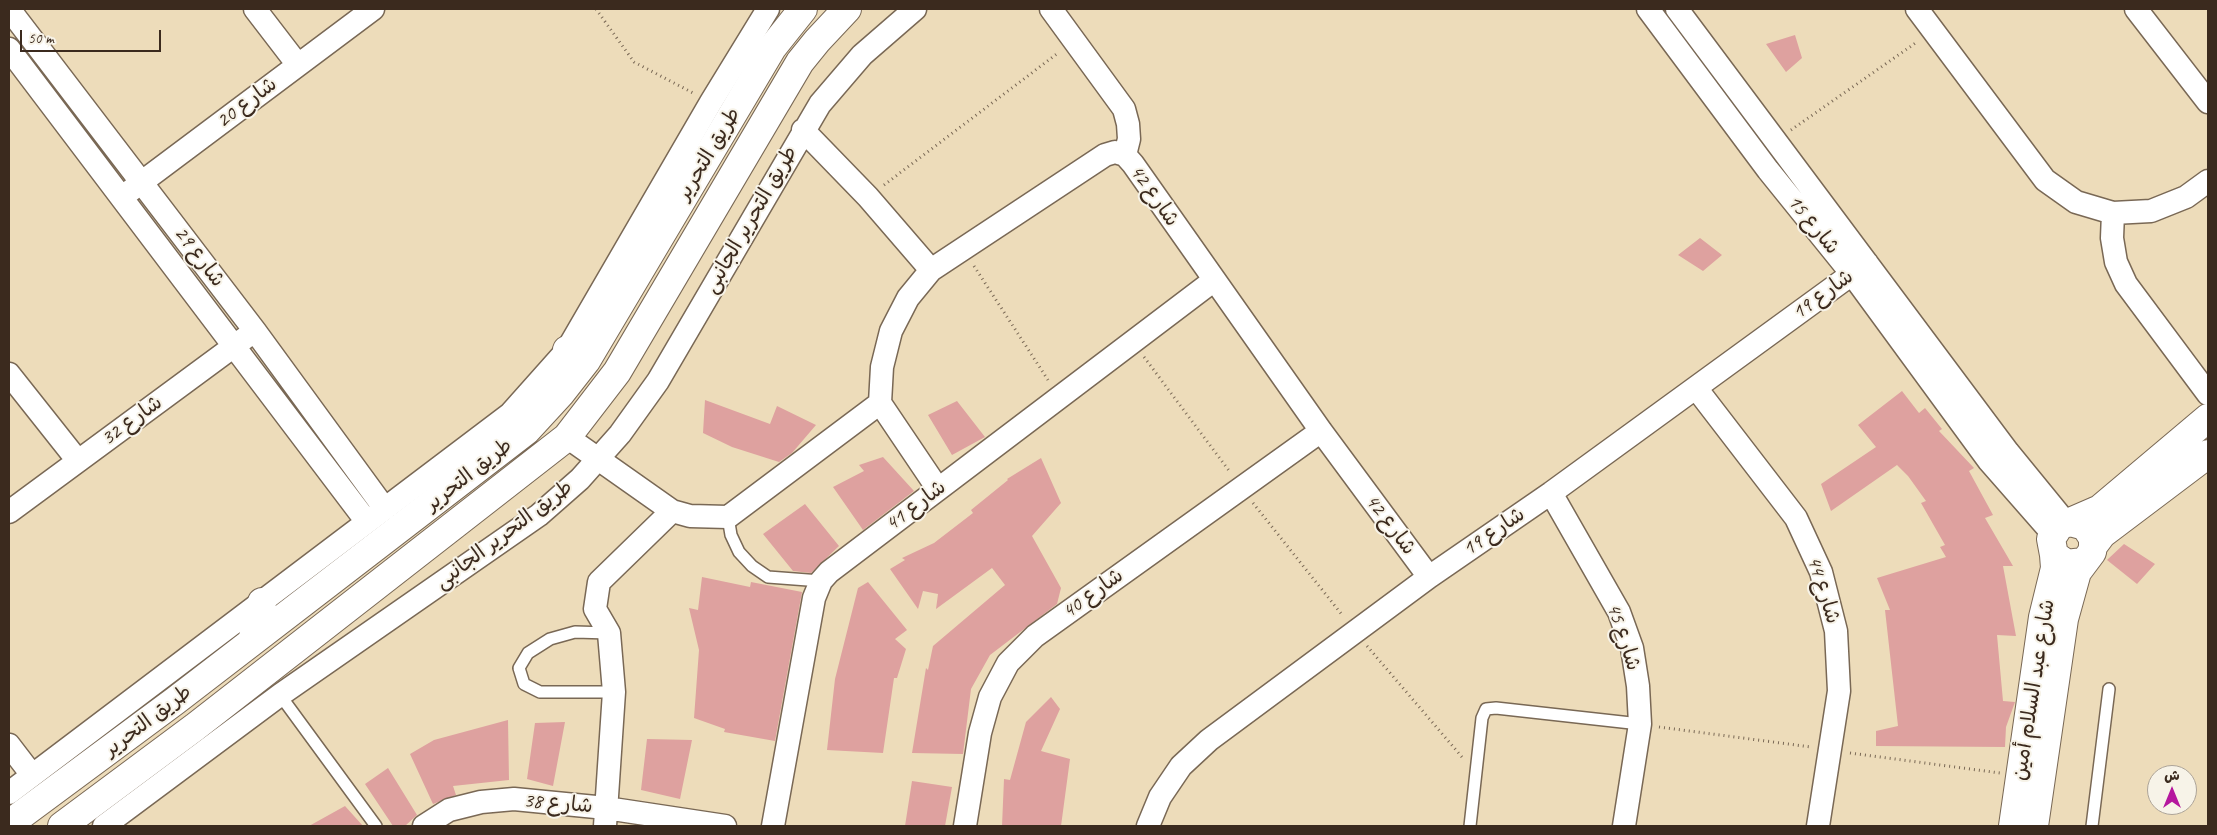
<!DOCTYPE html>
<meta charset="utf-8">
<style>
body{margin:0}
#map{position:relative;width:2217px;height:835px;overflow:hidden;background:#eddcba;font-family:Caveat,"Playpen Sans Arabic",sans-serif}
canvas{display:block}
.frame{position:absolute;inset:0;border:10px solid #3b2a1e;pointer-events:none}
.north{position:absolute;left:2147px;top:765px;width:50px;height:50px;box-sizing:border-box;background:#f7f3e8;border:1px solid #aca397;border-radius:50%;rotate:0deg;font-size:14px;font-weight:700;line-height:20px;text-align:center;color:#3b2a1e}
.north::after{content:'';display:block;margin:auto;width:18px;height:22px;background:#b5179e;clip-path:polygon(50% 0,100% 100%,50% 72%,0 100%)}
.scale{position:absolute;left:20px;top:30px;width:141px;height:22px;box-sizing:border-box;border:2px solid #3b2a1e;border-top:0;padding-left:6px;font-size:15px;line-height:18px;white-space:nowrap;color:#3b2a1e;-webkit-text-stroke:4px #f7f3e8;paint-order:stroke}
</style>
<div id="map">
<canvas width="2217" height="835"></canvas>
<div class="frame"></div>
<div class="north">ش</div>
<div class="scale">50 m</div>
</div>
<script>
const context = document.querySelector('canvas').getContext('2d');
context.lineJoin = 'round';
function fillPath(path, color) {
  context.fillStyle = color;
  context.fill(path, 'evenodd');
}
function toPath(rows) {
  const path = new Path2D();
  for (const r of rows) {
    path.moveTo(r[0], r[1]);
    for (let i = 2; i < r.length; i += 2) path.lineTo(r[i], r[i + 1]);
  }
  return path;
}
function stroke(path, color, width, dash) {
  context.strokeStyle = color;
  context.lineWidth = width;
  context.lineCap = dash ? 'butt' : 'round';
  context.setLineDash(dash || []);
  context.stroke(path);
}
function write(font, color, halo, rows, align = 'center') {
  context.font = font + ' Caveat,"Playpen Sans Arabic",sans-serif';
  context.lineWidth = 4;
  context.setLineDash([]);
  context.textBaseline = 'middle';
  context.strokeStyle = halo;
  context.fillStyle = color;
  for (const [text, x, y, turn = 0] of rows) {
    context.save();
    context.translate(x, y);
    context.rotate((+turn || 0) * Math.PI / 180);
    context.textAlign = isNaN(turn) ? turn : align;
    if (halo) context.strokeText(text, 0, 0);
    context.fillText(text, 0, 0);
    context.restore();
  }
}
fillPath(toPath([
 [1795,35,1802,58,1786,72,1766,44],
 [1700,238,1722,255,1703,271,1678,255],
 [1902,391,1919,413,1925,408,1942,429,1939,431,1974,468,1969,471,1993,515,1985,518,2013,566,2003,566,2016,636,1997,635,2003,701,2015,702,2006,727,2005,747,1876,746,1876,731,1898,726,1885,610,1890,610,1877,578,1946,557,1940,547,1945,545,1921,503,1926,501,1908,476,1897,465,1831,511,1821,484,1876,447,1858,425],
 [705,400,770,424,777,406,816,425,792,453,779,462,732,447,703,433],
 [957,401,985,437,952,455,928,415],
 [883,457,914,491,863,530,833,487,864,471,859,465],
 [1041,458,1061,503,1032,536,1061,588,1057,604,990,655,971,689,963,754,912,753,926,668,928,670,933,646,1005,585,992,568,936,609,938,594,923,591,918,609,890,569,905,560,902,558,934,543,973,513,971,510,1008,480,1007,479],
 [805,504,839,546,811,573,793,571,763,534],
 [2124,544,2155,564,2137,584,2107,560],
 [702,577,750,587,751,582,802,592,775,741,724,732,725,729,694,718,699,650,689,608,698,610],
 [868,582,907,630,895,639,906,649,897,678,894,678,883,753,827,750,835,679,858,588],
 [1051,697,1060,709,1041,751,1070,759,1061,826,1002,826,1004,779,1010,780,1026,722],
 [508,720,509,780,453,786,456,795,433,804,410,754,434,740],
 [565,722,553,786,527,779,535,723],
 [647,739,692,740,680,799,641,790],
 [388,768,417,815,405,826,393,826,365,784],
 [912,781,952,787,945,826,905,826],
 [345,806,363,826,309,826]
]), '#dea19f');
const lane = toPath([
 [728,517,731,535,739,552,752,566,768,577,821,581],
 [609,633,575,632,550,639,528,653,519,668,524,684,540,692,614,692],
 [280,695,376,826],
 [1470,826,1482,718,1486,709,1496,708,1640,724],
 [2092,826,2109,689]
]);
const street = toPath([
 [9,9,255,331,385,509],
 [255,9,298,65],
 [1051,9,1124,109,1128,124,1129,139,1125,155],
 [1648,9,1768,170,1852,274,1989,461,2053,534],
 [1677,9,2008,452,2066,523],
 [1917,9,2045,180,2076,202,2113,213,2151,211,2186,197,2208,181],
 [2136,9,2208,102],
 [9,49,367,522],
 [803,130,868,197,931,270],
 [130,191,373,9],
 [2113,213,2112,238,2116,262,2126,284,2208,394],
 [9,374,78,461],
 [1696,388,1796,518,1821,572,1836,631,1839,691,1818,826],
 [567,437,672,511,690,516,728,517,880,403],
 [938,489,880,403,882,367,891,331,908,298,931,270,1105,155,1115,152,1125,155,1133,164,1321,431,1429,577],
 [1551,493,1619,612,1632,648,1638,686,1640,724,1624,826],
 [9,512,245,338],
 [9,745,32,775],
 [9,793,510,414,567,350,711,102,768,9],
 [104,826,280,695,539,515,580,479,620,434,658,381,820,104,862,55,915,9],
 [424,826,449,810,481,802,514,799,606,808,725,826],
 [605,826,614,692,609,633,595,609,599,582,672,511],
 [773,826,814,598,821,581,829,572,1213,281],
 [965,826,980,733,990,697,1008,663,1035,636,1321,431],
 [1148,826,1160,797,1181,766,1209,740,1429,577,1551,493,1867,263]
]);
const secondary = toPath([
 [567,350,598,340],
 [2070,522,2100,509,2208,418],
 [2093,546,2102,534,2208,454],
 [252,641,262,602],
 [9,824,175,701,526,431,561,393,586,361,772,48,803,9],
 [62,826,195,727,567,437,617,372,800,62,817,41,847,9],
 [2013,826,2043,617,2055,568,2054,555],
 [2034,826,2064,619,2077,572,2092,552,2093,546,2093,538,2085,526,2070,522,2060,525,2051,539,2054,555,2067,564,2083,562]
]);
stroke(lane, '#796855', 14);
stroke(street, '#796855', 25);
stroke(secondary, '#796855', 30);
stroke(toPath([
 [596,9,634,62,695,94],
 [1791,130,1917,42],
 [884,185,1058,53],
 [974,266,1048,380],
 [1144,357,1230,472],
 [1253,503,1343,616],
 [1367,646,1462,757],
 [1659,727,1811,747],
 [1850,753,2000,773]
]), '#796855', 3, [1, 4]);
stroke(lane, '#fff', 11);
stroke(street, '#fff', 22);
stroke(secondary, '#fff', 28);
write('21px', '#3b2a1e', '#f7f3e8', [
 ["شارع 20",247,103,-37],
 ["طريق التحرير",709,154,-59],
 ["شارع 42",1154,196,55],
 ["طريق التحرير الجانبى",751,220,-60],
 ["شارع 15",1813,225,51],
 ["شارع 29",199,257,53],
 ["شارع 19",1823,295,-36],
 ["شارع 32",132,421,-36],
 ["طريق التحرير",469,475,-38],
 ["شارع 41",916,506,-37],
 ["شارع 42",1390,525,53],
 ["شارع 19",1494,532,-34],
 ["طريق التحرير الجانبى",504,535,-37],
 ["شارع 44",1823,590,73],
 ["شارع 40",1093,594,-36],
 ["شارع 45",1623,637,72],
 ["شارع عبد السلام أمين",2034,690,-81],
 ["طريق التحرير",148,721,-37],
 ["شارع 38",558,804,5]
]);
</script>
